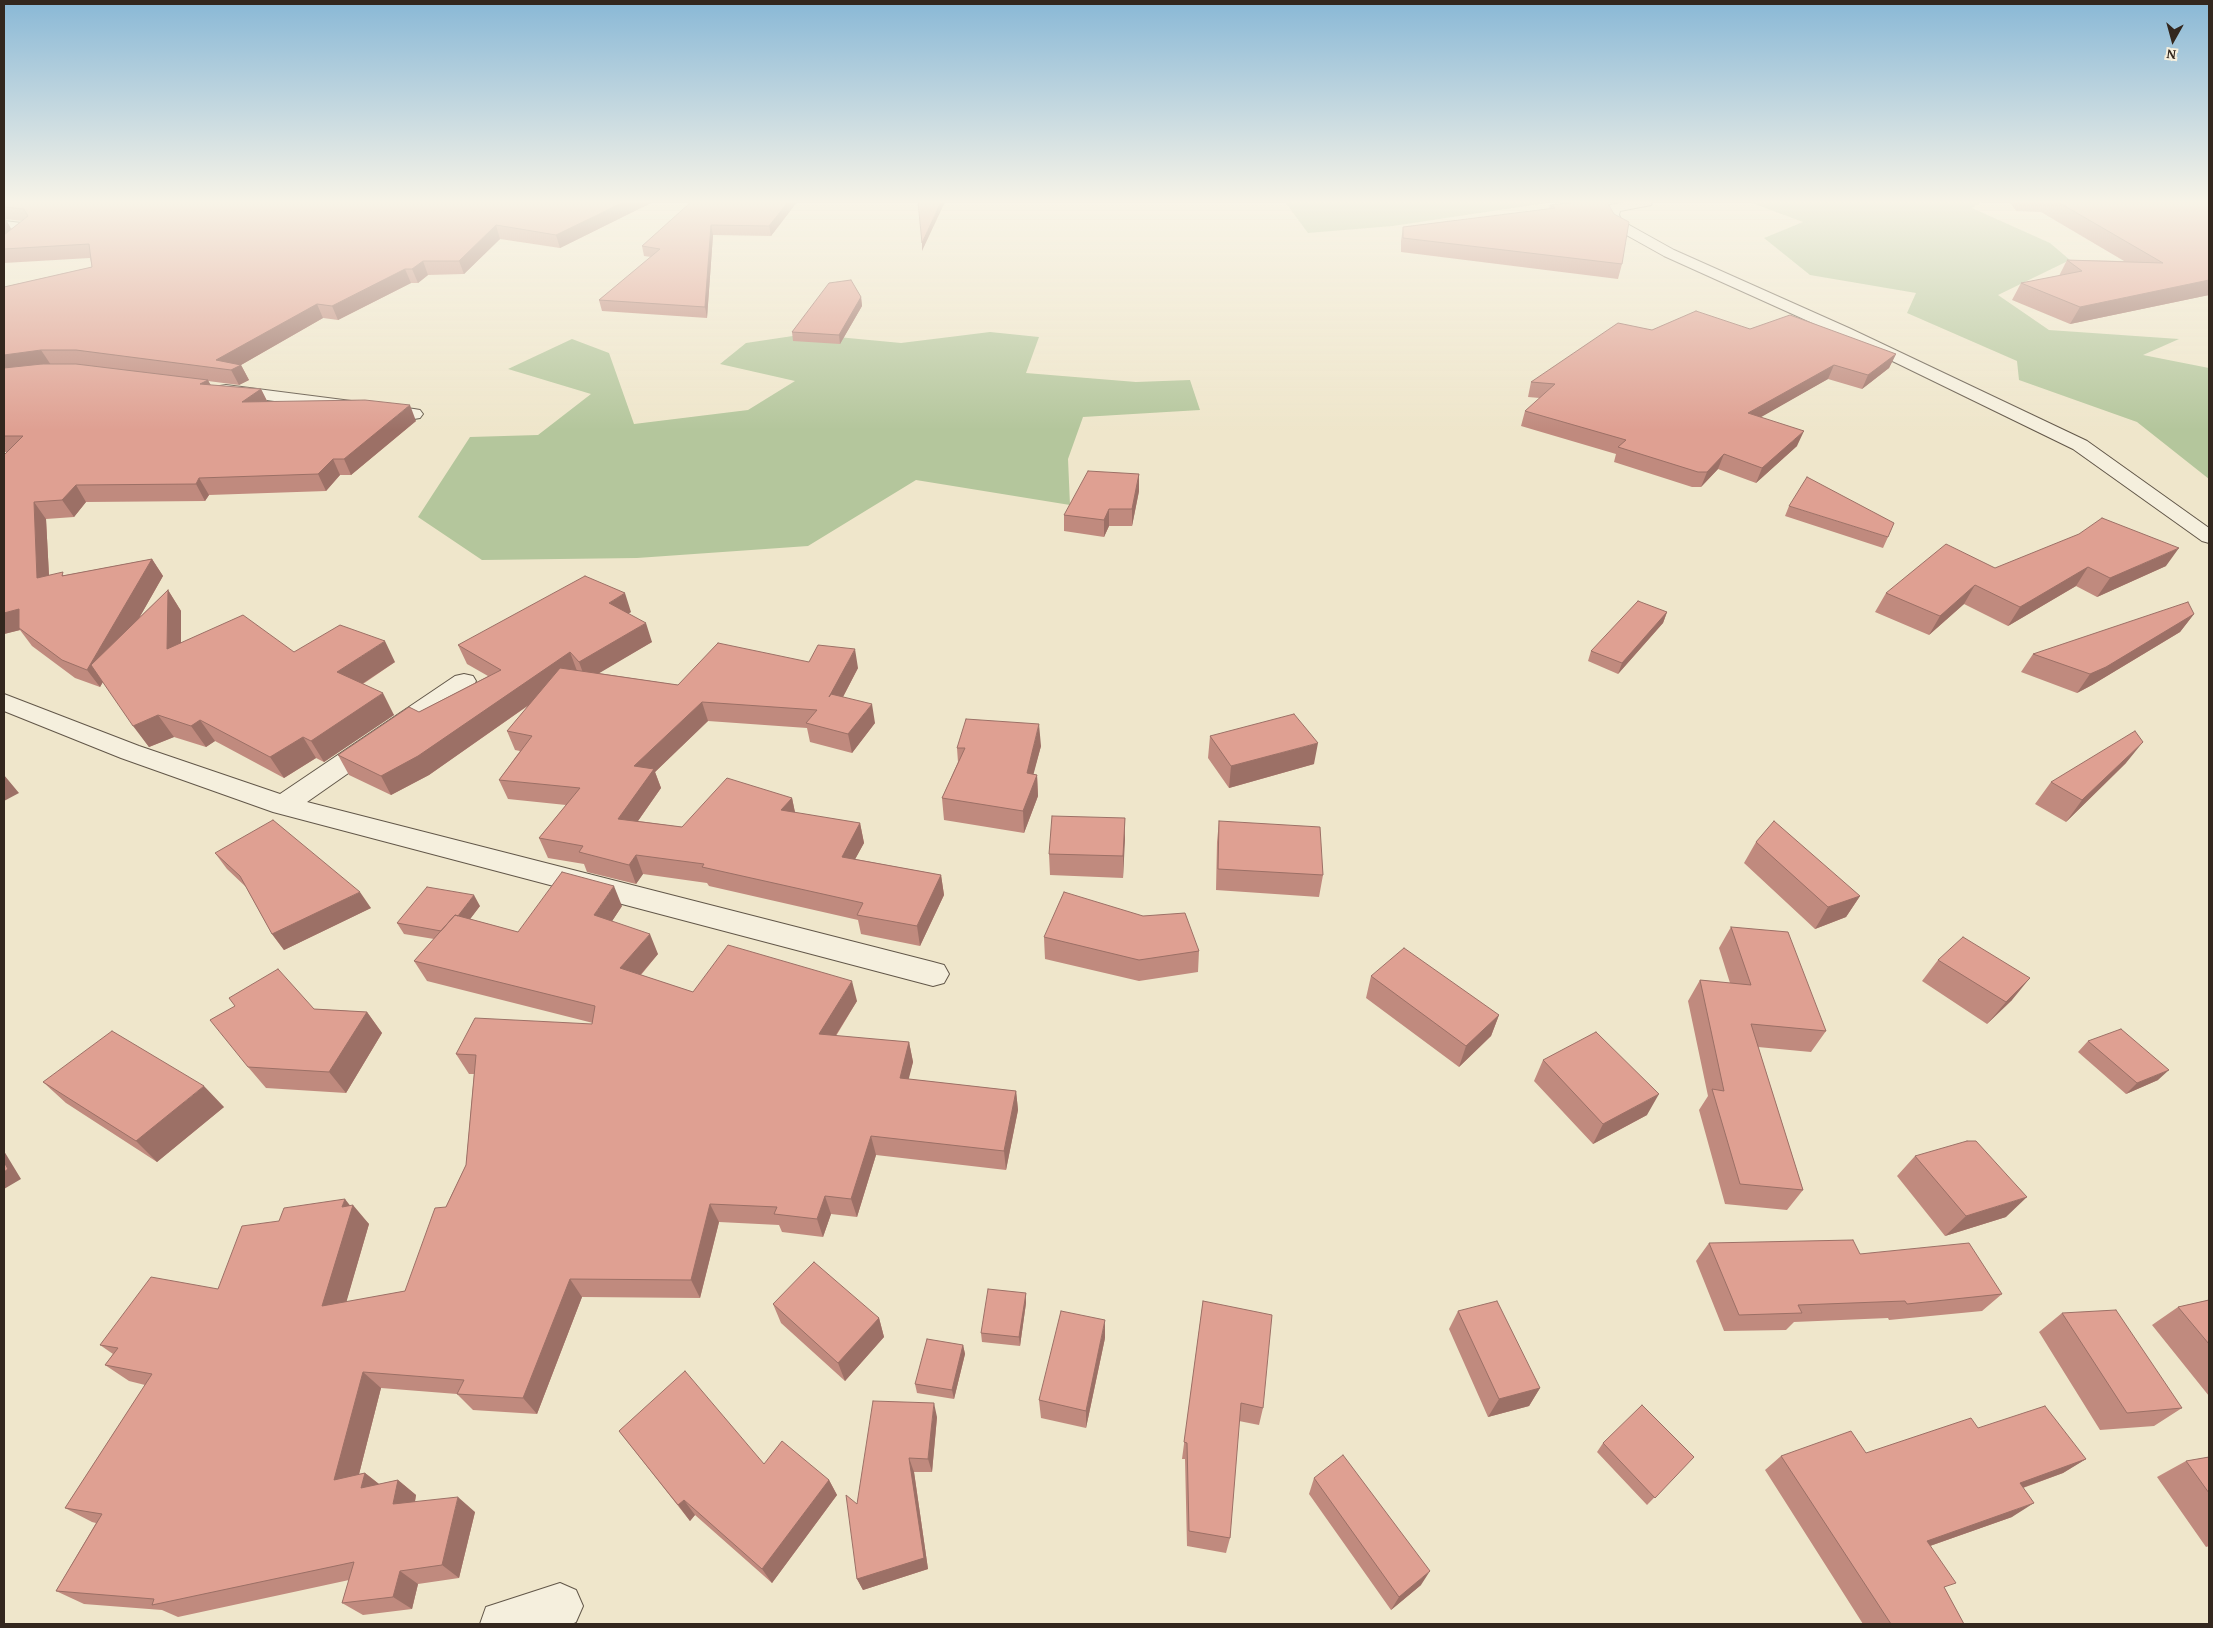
<!DOCTYPE html>
<style>
body{margin:0}
#map{position:relative;width:2213px;height:1628px;overflow:hidden;background:#efe6cb;font-family:"Gentium Book Plus",serif}
canvas{display:block}
.frame{position:absolute;inset:0;border:5px solid #33271e;pointer-events:none}
.north{position:absolute;left:2148px;top:15px;width:50px;height:50px;-webkit-text-stroke:4px #f5efdd;paint-order:stroke;rotate:187deg;font-size:14px;font-weight:700;line-height:20px;text-align:center;color:#33271e}
.north::after{content:'';display:block;margin:auto;width:18px;height:22px;background:#33271e;clip-path:polygon(50% 0,100% 100%,50% 72%,0 100%)}
</style>
<div id="map">
<canvas width="2213" height="1628"></canvas>
<div class="frame"></div>
<div class="north">N</div>
</div>
<script>
const context = document.querySelector('canvas').getContext('2d');
context.lineJoin = 'round';
function fillPath(path, color) {
  context.fillStyle = color;
  context.fill(path, 'evenodd');
}
function toPath(rows) {
  const path = new Path2D();
  for (const r of rows) {
    path.moveTo(r[0], r[1]);
    for (let i = 2; i < r.length; i += 2) path.lineTo(r[i], r[i + 1]);
  }
  return path;
}
function stroke(path, color, width, dash) {
  context.strokeStyle = color;
  context.lineWidth = width;
  context.lineCap = dash ? 'butt' : 'round';
  context.setLineDash(dash || []);
  context.stroke(path);
}
fillPath(toPath([
 [1285,202,1553,202,1393,226,1308,233],
 [1749,202,1982,202,1972,208,2050,243,2070,260,1998,295,2049,330,2179,339,2143,355,2209,368,2209,479,2137,422,2019,380,2017,361,1907,313,1916,293,1810,275,1764,238,1803,222],
 [990,332,1039,337,1026,373,1136,382,1190,380,1200,410,1083,417,1068,459,1070,505,916,480,808,546,637,558,482,560,418,517,470,437,538,435,591,394,508,369,572,339,609,353,634,424,748,410,795,381,720,364,746,343,806,334,901,343]
]), '#b4c69c');
const street = toPath([
 [1626,202,1652,202,1651,205,1620,211,1619,215,1622,221,1674,250,1851,329,2087,441,2209,528,2209,543,2202,541,2073,449,1839,335,1664,256,1612,227,1605,215,1608,208,1610,205,1626,202],
 [4,221,31,224,34,230,9,249,4,250,4,240,18,230,4,229,4,221],
 [226,385,414,409,420,410,423,414,420,418,414,419,220,394,217,390,220,386,226,385],
 [464,674,473,676,476,681,473,686,307,802,933,962,944,965,949,974,944,983,933,986,273,812,121,758,4,711,4,694,139,746,280,794,455,676,464,674],
 [560,1583,576,1590,583,1606,576,1622,572,1624,480,1624,486,1607,560,1583]
]);
stroke(street, '#625749', 2);
fillPath(street, '#f5efdd');
fillPath(toPath([
 [4,202,653,202,560,248,500,239,464,274,428,275,418,283,411,283,338,320,323,318,241,365,249,380,239,385,208,381,211,385,261,389,267,401,416,421,351,475,340,475,326,491,209,495,205,501,86,502,74,517,46,519,49,575,66,575,152,559,163,576,139,618,168,590,181,611,181,643,294,652,395,662,363,684,394,715,324,762,316,758,284,778,215,741,206,747,174,737,149,747,103,682,100,687,75,678,32,646,20,630,4,634,4,455,7,452,4,452,4,287,92,267,90,258,4,263],
 [5,219,22,221,11,229],
 [691,202,797,202,771,236,713,235,707,318,602,311,599,300,651,257,644,256,642,246],
 [1577,202,1622,264,1618,279,1401,252,1401,241,1403,227,1549,209,1550,205],
 [2010,202,2209,202,2209,295,2070,324,2012,300,2021,283,2059,276,2067,260,2124,261,2041,212,2016,211],
 [861,297,862,306,840,344,793,341,792,332],
 [1750,329,1896,354,1889,368,1862,389,1828,379,1760,417,1797,446,1756,483,1718,469,1701,487,1692,487,1614,462,1616,454,1521,426,1525,411,1540,398,1528,397,1531,382,1652,330],
 [1139,474,1139,491,1132,526,1109,526,1104,537,1064,531,1064,515],
 [1789,506,1888,537,1883,548,1785,516],
 [2166,566,2097,597,2076,586,2008,626,1964,604,1929,635,1875,612,1886,593,1995,568],
 [631,612,628,614,652,642,598,673,678,685,809,662,858,668,843,697,875,723,852,753,810,742,807,728,708,721,655,772,661,788,638,821,682,827,792,798,795,813,860,823,864,843,855,859,941,875,944,895,920,946,861,934,858,920,709,886,707,883,643,874,636,884,587,872,584,864,548,858,539,838,566,805,508,799,499,780,520,751,515,750,507,731,529,705,429,775,391,795,349,775,338,755,419,712,488,676,467,664,458,645],
 [1667,612,1663,623,1618,674,1588,661,1591,651],
 [2194,614,2180,632,2092,685,2077,693,2021,672,2033,654],
 [1210,736,1314,764,1229,788,1208,758],
 [1041,746,1033,774,1037,775,1038,796,1024,833,944,820,942,798,958,762,957,748],
 [2126,763,2066,822,2035,804,2051,782],
 [1125,818,1123,878,1050,875,1049,854],
 [1219,821,1323,875,1319,897,1216,890,1217,842],
 [1756,842,1860,896,1846,917,1815,929,1744,863],
 [215,853,371,908,284,950,272,934,246,887,227,869],
 [480,906,470,919,518,932,622,906,612,921,658,954,641,975,693,992,857,1001,836,1036,909,1042,913,1062,908,1079,1016,1091,1018,1110,1006,1170,876,1155,857,1217,831,1214,823,1237,782,1232,779,1225,719,1222,700,1298,582,1297,537,1414,473,1410,457,1394,381,1388,359,1474,365,1473,379,1484,398,1480,416,1495,415,1502,475,1512,459,1578,418,1584,412,1609,363,1615,342,1603,349,1580,178,1617,162,1610,84,1604,56,1591,96,1523,92,1522,65,1508,145,1385,129,1381,105,1365,113,1354,100,1345,218,1289,279,1221,351,1206,369,1224,346,1302,405,1291,466,1165,474,1074,469,1074,456,1054,592,1024,593,1023,427,981,414,961,434,939,404,934,397,923],
 [1731,927,1826,1031,1811,1052,1758,1047,1803,1190,1787,1210,1725,1204,1699,1110,1708,1096,1688,1001,1700,980,1730,983,1719,948],
 [1044,937,1199,951,1198,972,1139,981,1045,959],
 [1938,960,2012,1000,1987,1024,1922,981],
 [1371,976,1499,1015,1491,1036,1459,1067,1366,998],
 [314,1009,367,1012,382,1033,346,1093,266,1088,248,1067],
 [2088,1041,2158,1080,2126,1094,2078,1052],
 [1543,1060,1647,1115,1593,1144,1534,1081],
 [43,1082,224,1107,157,1162,66,1103],
 [1915,1156,2006,1217,1945,1236,1897,1176],
 [1709,1243,1860,1254,2002,1294,1982,1311,1889,1320,1888,1318,1794,1322,1786,1330,1724,1331,1696,1261],
 [1026,1293,1026,1303,1020,1346,982,1342,981,1333],
 [2209,1300,2209,1396,2152,1325,2178,1307],
 [1203,1301,1263,1408,1259,1425,1239,1421,1230,1538,1226,1553,1187,1546,1185,1459,1182,1459],
 [773,1304,879,1318,884,1337,845,1381,781,1323],
 [1458,1311,1540,1388,1529,1406,1488,1417,1449,1329],
 [2062,1313,2182,1408,2154,1426,2100,1430,2039,1332],
 [1105,1338,1086,1428,1041,1418,1039,1400],
 [963,1345,965,1354,954,1399,917,1393,915,1384],
 [937,1417,932,1472,914,1472,928,1569,863,1590,857,1579,857,1504],
 [1978,1428,2086,1459,2063,1473,2023,1488,2012,1517,1930,1546,1945,1589,1964,1624,1863,1624,1765,1470,1781,1456,1866,1453],
 [619,1431,764,1464,829,1480,837,1495,772,1583,695,1515,690,1521],
 [1603,1443,1694,1457,1647,1505,1597,1452],
 [2209,1457,2209,1546,2206,1547,2157,1477,2186,1461],
 [1314,1478,1421,1585,1391,1610,1309,1494]
]), '#c08a7e');
fillPath(toPath([
 [624,202,653,202,560,248,556,235],
 [788,202,797,202,771,236,769,226],
 [941,202,945,202,922,251,922,243],
 [4,218,5,218,13,232,4,238],
 [496,225,500,239,464,274,459,261],
 [711,225,713,235,707,318,705,307],
 [423,261,428,275,418,283,412,269],
 [405,269,411,283,338,320,332,306],
 [2209,280,2209,295,2070,324,2080,307],
 [861,297,862,306,840,344,839,335],
 [317,304,323,318,241,365,249,380,239,385,231,370,216,360],
 [41,350,51,365,4,372,4,355],
 [1896,354,1889,368,1862,389,1868,375],
 [1834,365,1828,379,1742,428,1748,413],
 [208,380,216,396,200,384],
 [261,389,269,405,242,402],
 [410,405,416,421,351,475,344,459],
 [1804,431,1797,446,1756,483,1762,468],
 [1724,454,1718,469,1701,487,1707,472],
 [333,459,340,475,326,491,318,474],
 [1139,474,1139,491,1132,526,1132,509],
 [199,478,209,495,205,501,196,484],
 [76,485,86,502,74,517,62,500],
 [34,502,46,519,50,595,37,578],
 [1109,509,1109,526,1104,537,1104,520],
 [2179,548,2166,566,2097,597,2110,578],
 [152,559,163,576,100,687,87,670],
 [2088,567,2076,586,2008,626,2020,607],
 [1975,585,1964,604,1929,635,1940,616],
 [168,590,181,611,181,670,167,649],
 [625,593,631,612,615,622,609,603],
 [19,609,19,628,20,630,4,634,4,613],
 [1667,612,1663,623,1618,674,1622,663],
 [2194,614,2180,632,2092,685,2077,693,2090,674],
 [646,623,652,642,586,681,579,662],
 [385,641,395,662,348,693,337,672],
 [855,649,858,668,833,716,829,697],
 [570,652,577,671,429,775,391,795,381,776],
 [383,693,394,715,324,762,311,741],
 [702,702,708,721,655,772,661,788,626,838,618,819,634,766],
 [872,704,875,723,852,753,848,734],
 [158,715,174,737,149,747,133,726],
 [200,720,215,741,206,747,191,726],
 [1039,724,1041,746,1028,795,1027,773],
 [303,737,316,758,284,778,270,757],
 [2143,742,2126,763,2066,822,2082,800],
 [1318,743,1314,764,1229,788,1231,766],
 [4,775,19,793,4,801],
 [1037,775,1038,796,1024,833,1023,811],
 [792,798,796,817,781,810],
 [1125,818,1125,840,1123,878,1123,856],
 [860,823,864,843,846,876,842,857],
 [636,855,643,874,636,884,629,865],
 [941,875,944,895,920,946,917,926],
 [614,886,622,906,603,935,594,915],
 [360,892,371,908,284,950,272,934],
 [474,895,480,906,452,943,445,932],
 [1860,896,1846,917,1815,929,1828,907],
 [650,934,658,954,629,988,620,968],
 [2030,978,2012,1000,1987,1024,2006,1002],
 [852,981,857,1001,824,1054,819,1034],
 [367,1012,382,1033,346,1093,329,1072],
 [1499,1015,1491,1036,1459,1067,1466,1046],
 [909,1042,913,1062,904,1098,900,1078],
 [2169,1070,2158,1080,2126,1094,2137,1083],
 [204,1086,224,1107,157,1162,136,1141],
 [1016,1091,1018,1110,1006,1170,1004,1151],
 [1659,1094,1647,1115,1593,1144,1603,1124],
 [871,1136,876,1155,857,1217,851,1199],
 [4,1151,21,1179,4,1189],
 [825,1196,831,1214,823,1237,817,1219],
 [2027,1197,2006,1217,1945,1236,1966,1216],
 [345,1199,352,1208,353,1205,369,1224,340,1324,322,1306,342,1207],
 [710,1204,719,1222,700,1298,691,1280],
 [570,1279,582,1297,537,1414,523,1398],
 [1026,1293,1026,1303,1020,1346,1019,1337],
 [879,1318,884,1337,845,1381,838,1363],
 [1105,1320,1105,1338,1086,1428,1086,1411],
 [963,1345,965,1354,954,1399,952,1390],
 [363,1372,381,1388,354,1494,334,1480],
 [1540,1388,1529,1406,1488,1417,1499,1399],
 [934,1403,937,1417,932,1472,928,1459],
 [909,1458,914,1472,928,1569,863,1590,857,1579],
 [2086,1459,2063,1473,1997,1497,2020,1483],
 [365,1473,384,1488,361,1488],
 [398,1480,416,1495,412,1518,393,1504],
 [829,1480,837,1495,772,1583,762,1569],
 [458,1497,475,1512,459,1578,442,1565],
 [684,1500,695,1515,690,1521,678,1505],
 [2034,1503,2012,1517,1907,1554,1927,1541],
 [400,1571,418,1584,412,1609,393,1597],
 [1430,1571,1421,1585,1391,1610,1399,1597]
]), '#9c7066');
const building = toPath([
 [4,202,624,202,556,235,496,225,459,261,423,261,412,269,405,269,332,306,317,304,216,360,241,365,231,370,76,350,41,350,4,355,4,287,92,267,89,244,4,249,4,235,28,216,24,209,4,207,4,202],
 [691,202,788,202,769,226,711,225,705,307,599,300,660,249,642,246,691,202],
 [918,202,941,202,922,243,918,202],
 [1577,202,1607,202,1614,214,1629,222,1622,264,1403,238,1403,227,1555,208,1550,205,1577,202],
 [2058,202,2209,202,2209,280,2080,307,2021,283,2082,271,2067,260,2163,263,2058,202],
 [851,280,861,297,839,335,792,332,829,283,851,280],
 [1696,311,1750,329,1790,315,1896,354,1868,375,1834,365,1748,413,1804,431,1762,468,1724,454,1707,472,1698,472,1618,447,1626,440,1525,411,1555,384,1531,382,1618,323,1652,330,1696,311],
 [42,364,76,364,208,380,200,384,261,389,242,402,365,400,410,405,344,459,333,459,318,474,199,478,196,484,76,485,62,500,34,502,37,578,63,572,62,576,152,559,87,670,62,660,19,628,19,609,4,613,4,455,23,436,4,436,4,368,42,364],
 [1088,471,1139,474,1132,509,1109,509,1104,520,1064,515,1088,471],
 [1807,477,1894,523,1888,537,1789,506,1807,477],
 [2102,518,2179,548,2110,578,2088,567,2020,607,1975,585,1940,616,1886,593,1946,544,1995,568,2079,534,2102,518],
 [585,576,625,593,609,603,646,623,579,662,570,652,418,756,381,776,338,755,409,707,419,712,501,670,458,645,585,576],
 [168,590,167,649,243,615,294,652,340,625,385,641,337,672,383,693,311,741,303,737,270,757,200,720,191,726,158,715,133,726,91,665,168,590],
 [1638,601,1667,612,1622,663,1591,651,1638,601],
 [2188,602,2194,614,2106,667,2090,674,2033,654,2188,602],
 [718,643,809,662,818,645,855,649,829,697,831,694,872,704,848,734,806,723,817,710,702,702,634,766,654,769,618,819,682,827,727,778,792,798,781,810,860,823,842,857,941,875,917,926,857,915,863,903,702,867,704,864,636,855,629,865,579,852,583,846,539,838,580,788,499,780,532,736,507,731,560,668,678,685,718,643],
 [1294,714,1318,743,1231,766,1210,736,1294,714],
 [966,719,1039,724,1027,773,1037,775,1023,811,942,798,965,748,957,748,966,719],
 [2135,731,2143,742,2082,800,2051,782,2135,731],
 [1052,816,1125,818,1123,856,1049,854,1052,816],
 [273,820,360,892,272,934,240,876,215,853,273,820],
 [1219,821,1320,827,1323,875,1218,869,1219,821],
 [1774,821,1860,896,1828,907,1756,842,1774,821],
 [562,872,614,886,594,915,650,934,620,968,693,992,728,945,852,981,819,1034,909,1042,900,1078,1016,1091,1004,1151,871,1136,851,1199,825,1196,817,1219,774,1214,777,1207,710,1204,691,1280,570,1279,523,1398,457,1394,464,1380,363,1372,334,1480,365,1473,361,1488,398,1480,393,1504,458,1497,442,1565,400,1571,393,1597,342,1603,354,1562,152,1605,154,1599,56,1591,102,1514,65,1508,152,1374,105,1365,118,1348,100,1345,151,1277,218,1289,242,1226,279,1221,284,1208,345,1199,342,1207,353,1205,322,1306,405,1291,435,1208,446,1207,466,1165,476,1055,456,1054,475,1018,592,1024,595,1006,414,961,455,915,518,932,562,872],
 [427,887,474,895,458,916,455,915,441,931,397,923,427,887],
 [1064,892,1143,916,1185,913,1199,951,1139,960,1044,937,1064,892],
 [1731,927,1788,932,1826,1031,1751,1024,1803,1190,1740,1184,1712,1089,1724,1091,1700,980,1751,985,1731,927],
 [1963,937,2030,978,2006,1002,1938,960,1963,937],
 [1404,948,1499,1015,1466,1046,1371,976,1404,948],
 [278,969,314,1009,367,1012,329,1072,248,1067,210,1020,235,1006,229,998,278,969],
 [2121,1029,2169,1070,2137,1083,2088,1041,2121,1029],
 [112,1031,204,1086,136,1141,43,1082,112,1031],
 [1596,1032,1659,1094,1603,1124,1543,1060,1596,1032],
 [1967,1141,1976,1141,2027,1197,1966,1216,1915,1156,1967,1141],
 [4,1162,8,1169,4,1172,4,1162],
 [1853,1240,1860,1254,1969,1243,2002,1294,1907,1304,1905,1301,1798,1305,1802,1313,1739,1315,1709,1243,1853,1240],
 [814,1262,879,1318,838,1363,773,1304,814,1262],
 [988,1289,1026,1293,1019,1337,981,1333,988,1289],
 [2209,1300,2209,1344,2178,1307,2209,1300],
 [1203,1301,1272,1315,1263,1408,1241,1403,1230,1538,1189,1531,1187,1443,1184,1442,1203,1301],
 [1497,1301,1540,1388,1499,1399,1458,1311,1497,1301],
 [2116,1310,2182,1408,2127,1413,2062,1313,2116,1310],
 [1061,1311,1105,1320,1086,1411,1039,1400,1061,1311],
 [927,1339,963,1345,952,1390,915,1384,927,1339],
 [685,1371,764,1464,782,1441,829,1480,762,1569,684,1500,678,1505,619,1431,685,1371],
 [873,1401,934,1403,928,1459,909,1458,924,1558,857,1579,846,1495,857,1504,873,1401],
 [1642,1405,1694,1457,1655,1498,1603,1443,1642,1405],
 [2045,1406,2086,1459,2020,1483,2034,1503,1927,1541,1956,1583,1944,1587,1964,1624,1886,1624,1891,1624,1781,1456,1851,1431,1866,1453,1971,1418,1978,1428,2045,1406],
 [1343,1455,1430,1571,1399,1597,1314,1478,1343,1455],
 [2209,1457,2209,1493,2186,1461,2209,1457]
]);
fillPath(building, '#dfa092');
stroke(building, '#9c7066', 1);
const sky = context.createLinearGradient(0, 0, 0, 430);
sky.addColorStop(0, '#89b8d6');
sky.addColorStop(0.47, '#f8f4e8');
sky.addColorStop(1, '#f8f4e800');
context.fillStyle = sky;
context.fillRect(0, 0, 2213, 430);
</script>
